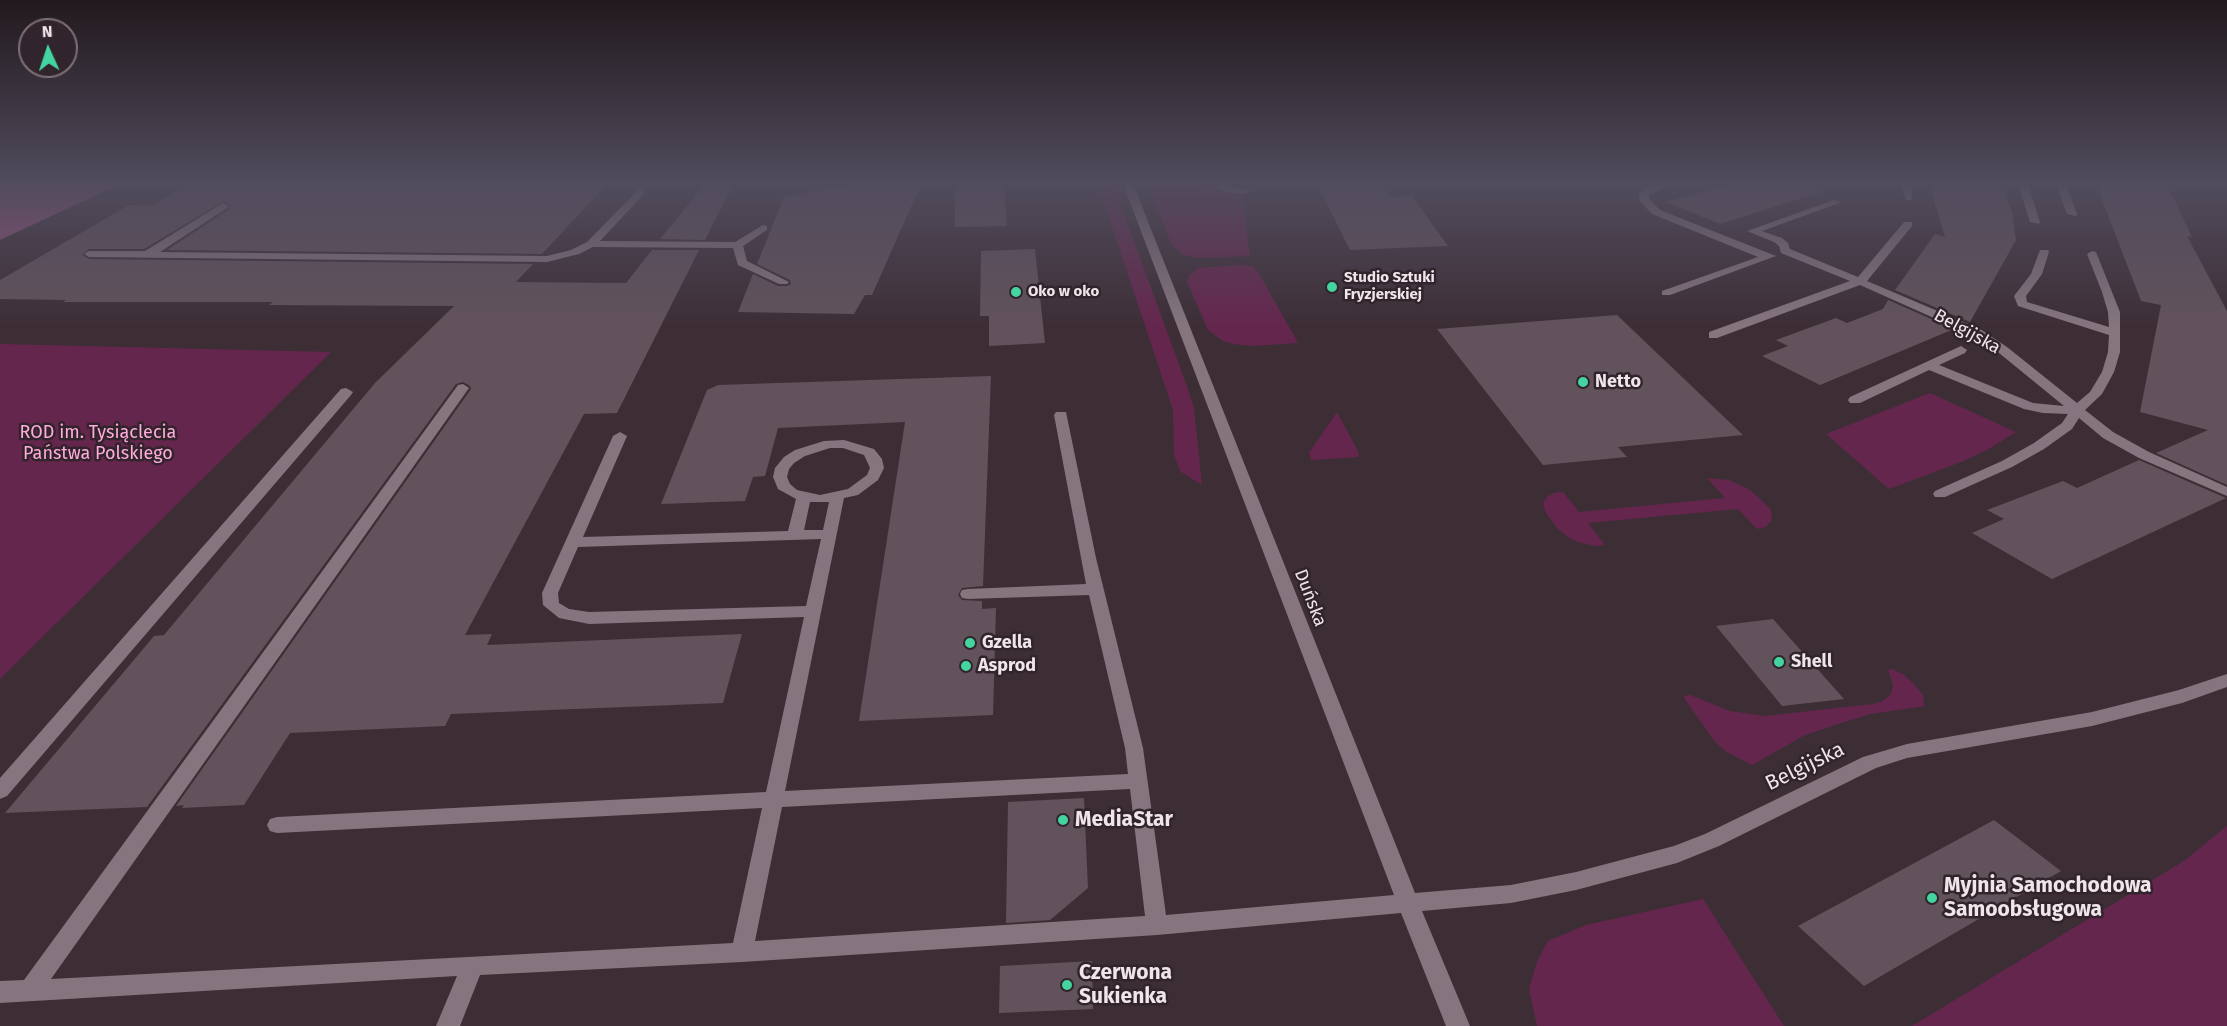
<!DOCTYPE html>
<meta charset="utf-8">
<style>
body{margin:0}
#map{position:relative;width:2227px;height:1026px;overflow:hidden;background:#3d2e36;font-family:"Fira Sans",sans-serif}
canvas{display:block}
.north{position:absolute;left:18px;top:18px;width:60px;height:60px;box-sizing:border-box;background:#32242c;border:2px solid #7e7178;border-radius:50%;rotate:357deg;font-size:16px;font-weight:700;line-height:24px;text-align:center;color:#efe5ea}
.north::after{content:'';display:block;margin:auto;width:21px;height:27px;background:#43d4a0;clip-path:polygon(50% 0,100% 100%,50% 72%,0 100%)}
</style>
<div id="map">
<canvas width="2227" height="1026"></canvas>
<div class="north">N</div>
</div>
<script>
const context = document.querySelector('canvas').getContext('2d');
context.lineJoin = 'round';
function fillPath(path, color) {
  context.fillStyle = color;
  context.fill(path, 'evenodd');
}
function toPath(rows) {
  const path = new Path2D();
  for (const r of rows) {
    path.moveTo(r[0], r[1]);
    for (let i = 2; i < r.length; i += 2) path.lineTo(r[i], r[i + 1]);
  }
  return path;
}
function stroke(path, color, width, dash) {
  context.strokeStyle = color;
  context.lineWidth = width;
  context.lineCap = dash ? 'butt' : 'round';
  context.setLineDash(dash || []);
  context.stroke(path);
}
function write(font, color, halo, rows, align = 'center') {
  context.font = font + ' "Fira Sans",sans-serif';
  context.lineWidth = 5;
  context.setLineDash([]);
  context.textBaseline = 'middle';
  context.strokeStyle = halo;
  context.fillStyle = color;
  for (const [text, x, y, turn = 0] of rows) {
    context.save();
    context.translate(x, y);
    context.rotate((+turn || 0) * Math.PI / 180);
    context.textAlign = isNaN(turn) ? turn : align;
    if (halo) context.strokeText(text, 0, 0);
    context.fillText(text, 0, 0);
    context.restore();
  }
}
fillPath(toPath([
 [1098,184,1113,184,1189,392,1194,408,1202,485,1181,472,1174,456,1173,410],
 [1146,184,1207,184,1216,190,1242,194,1250,256,1199,258,1184,255,1172,245],
 [1242,265,1253,266,1258,272,1298,343,1251,346,1233,344,1223,341,1208,330,1187,282,1189,275,1199,268],
 [0,344,331,352,0,679],
 [1930,393,2016,432,1987,450,1961,462,1889,489,1826,434],
 [1337,412,1359,453,1358,457,1311,460,1309,453],
 [1707,478,1729,480,1750,490,1770,508,1772,515,1771,521,1766,527,1757,529,1738,509,1588,523,1605,545,1597,546,1581,543,1569,538,1556,527,1545,511,1543,503,1547,497,1554,493,1563,492,1579,512,1725,498],
 [1892,669,1903,674,1913,683,1923,695,1924,706,1871,714,1838,724,1805,735,1752,765,1727,752,1715,742,1685,699,1684,696,1690,695,1730,711,1765,716,1873,704,1883,701,1891,694,1893,685,1888,670],
 [2227,826,2227,1026,1912,1026,2184,861],
 [1703,899,1784,1026,1537,1026,1529,989,1537,962,1548,941,1586,925]
]), '#65264d');
fillPath(toPath([
 [0,184,120,184,0,240]
]), '#9a517d');
fillPath(toPath([
 [188,184,607,184,542,254,167,250,228,210,230,205,224,201,144,249,89,249,82,255,89,259,533,264,516,282,626,283,652,250,699,250,617,413,584,414,465,635,492,634,487,645,742,634,723,703,451,714,445,726,290,733,244,805,182,808,184,805,176,806,471,389,470,386,463,382,456,384,147,807,5,813,154,636,164,635,375,383,454,306,269,305,273,302,63,302,66,300,0,299,0,280,129,205,151,206],
 [705,184,733,184,705,240,660,239],
 [849,184,921,184,872,295,865,295,854,314,738,312,753,274,778,286,787,286,791,284,790,280,757,264,784,197],
 [955,184,1004,184,1007,226,955,227],
 [1317,184,1382,184,1390,197,1412,196,1448,246,1350,250],
 [1730,184,1816,184,1818,193,1720,224,1666,202],
 [1929,184,1997,184,1999,189,2005,190,2010,209,2012,210,2016,240,1970,322,1895,290,1935,234,1945,237],
 [2096,184,2167,184,2192,237,2187,236,2227,311,2227,485,2156,453,2208,430,2140,412,2161,305,2141,301],
 [1035,249,1045,343,989,346,989,316,980,316,981,251],
 [1888,300,1954,329,1820,385,1762,356,1788,346,1776,340,1836,318,1847,323,1883,309],
 [1617,315,1743,435,1618,447,1627,457,1543,465,1437,329],
 [991,376,983,586,962,588,958,595,962,600,982,601,982,609,996,608,993,715,859,721,905,422,778,428,765,476,753,477,745,501,661,504,707,390,718,385],
 [2139,460,2226,498,2052,579,1972,533,2004,519,1987,510,2063,481,2077,488],
 [1773,619,1844,699,1782,706,1716,626],
 [1084,798,1088,888,1050,920,1006,923,1008,802],
 [1994,820,2061,871,1864,986,1798,926],
 [1092,961,1093,1009,999,1013,1000,966]
]), '#62525b');
fillPath(toPath([
 [633,184,664,184,644,188,644,194,600,241,735,242,763,225,767,226,767,230,743,246,747,261,789,282,787,284,779,284,738,265,733,248,593,247,579,254,547,262,89,257,84,254,89,251,145,251,223,203,228,206,227,208,160,252,547,256,571,250,587,242,636,192,633,184],
 [1123,184,1133,184,1415,893,1511,885,1576,872,1674,846,1705,834,1863,757,1907,744,2092,712,2179,690,2227,674,2227,687,2182,703,2092,726,1907,758,1876,768,1719,846,1677,863,1576,890,1511,903,1422,911,1470,1026,1446,1026,1401,913,1157,935,742,962,480,975,460,1026,436,1026,457,976,0,1003,0,981,24,980,458,385,463,384,469,388,51,979,733,943,762,808,277,833,270,831,267,825,270,819,277,817,766,792,804,617,589,624,559,618,543,605,542,593,613,436,620,432,627,436,583,537,788,531,796,499,778,489,773,477,775,468,784,457,795,450,824,441,844,440,874,449,882,459,884,468,878,480,858,495,844,498,785,791,1128,774,1125,748,1089,595,968,599,962,598,960,594,962,590,968,589,1086,584,1054,415,1056,412,1066,412,1096,558,1143,748,1166,915,1394,895,1123,184],
 [830,448,843,448,864,455,870,468,867,475,848,489,820,495,797,490,790,484,787,477,789,469,794,463,805,456,830,448],
 [810,502,829,502,823,530,804,530,810,502],
 [821,539,806,606,589,612,569,609,559,603,558,593,578,547,821,539],
 [1130,789,1145,916,755,941,782,807,1130,789],
 [1210,184,1222,184,1250,191,1245,194,1226,192,1210,184],
 [1658,184,1672,184,1649,195,1649,199,1660,210,1776,256,1670,295,1662,295,1662,291,1758,257,1652,214,1639,200,1639,194,1646,187,1658,184],
 [1901,184,1911,184,1912,200,1906,200,1901,184],
 [2018,184,2028,184,2040,222,2039,224,2030,222,2018,184],
 [2056,184,2066,184,2077,214,2076,216,2067,214,2056,184],
 [1834,200,1842,202,1762,231,1782,238,1788,243,1790,249,1858,277,1904,222,1912,222,1912,226,1867,281,1980,329,2007,347,2077,403,2090,392,2102,372,2108,352,2109,335,2018,306,2014,296,2031,274,2040,250,2048,250,2049,252,2042,274,2026,296,2027,302,2109,327,2108,312,2102,292,2087,254,2092,251,2096,252,2120,312,2120,352,2114,372,2102,394,2085,410,2113,432,2149,452,2227,487,2227,496,2139,458,2103,438,2079,418,2072,429,2044,449,2012,467,1945,497,1935,497,1933,494,1935,491,2002,461,2034,443,2062,423,2068,414,2043,413,2024,409,1929,370,1860,403,1850,403,1848,400,1850,397,1961,346,1967,350,1965,353,1939,365,2033,403,2064,406,1999,353,1972,335,1860,285,1717,338,1709,338,1709,332,1850,281,1781,253,1779,246,1774,242,1747,231,1834,200],
 [346,388,353,392,351,395,7,796,0,799,0,778,341,389,346,388]
]), '#86757e');
const sky = context.createLinearGradient(0, 0, 0, 327);
sky.addColorStop(0, '#22191e');
sky.addColorStop(0.56, '#514c5d');
sky.addColorStop(1, '#514c5d00');
context.fillStyle = sky;
context.fillRect(0, 0, 2227, 327);
for (const [x, y, r, color] of [
 [1332,287,6,"#43d4a0"],
 [1016,292,6,"#43d4a0"],
 [1583,382,6,"#43d4a0"],
 [970,643,6,"#43d4a0"],
 [1779,662,6,"#43d4a0"],
 [966,666,6,"#43d4a0"],
 [1063,820,6,"#43d4a0"],
 [1932,898,6,"#43d4a0"],
 [1067,985,6,"#43d4a0"]
]) {
  const dot = new Path2D();
  dot.arc(x, y, r, 0, 2 * Math.PI);
  context.fillStyle = color;
  context.fill(dot);
  stroke(dot, '#32242c', 2);
}
write('bold 15px', '#efe5ea', '#32242c', [
 ["Studio Sztuki",1344,278],
 ["Fryzjerskiej",1344,295],
 ["Oko w oko",1028,292]
], 'left');
write('18px', '#efe5ea', '#32242c', [
 ["Belgijska",1967,332,29],
 ["Duńska",1310,598,69]
]);
write('bold 18px', '#efe5ea', '#32242c', [
 ["Netto",1595,382],
 ["Gzella",982,643],
 ["Shell",1791,662],
 ["Asprod",978,666]
], 'left');
write('18px', '#ffacdb', '#32242c', [
 ["ROD im. Tysiąclecia",98,433],
 ["Państwa Polskiego",98,454]
]);
write('21px', '#efe5ea', '#32242c', [
 ["Belgijska",1805,767,-26]
]);
write('bold 21px', '#efe5ea', '#32242c', [
 ["MediaStar",1075,820],
 ["Myjnia Samochodowa",1944,886],
 ["Samoobsługowa",1944,910],
 ["Czerwona",1079,973],
 ["Sukienka",1079,997]
], 'left');
</script>
